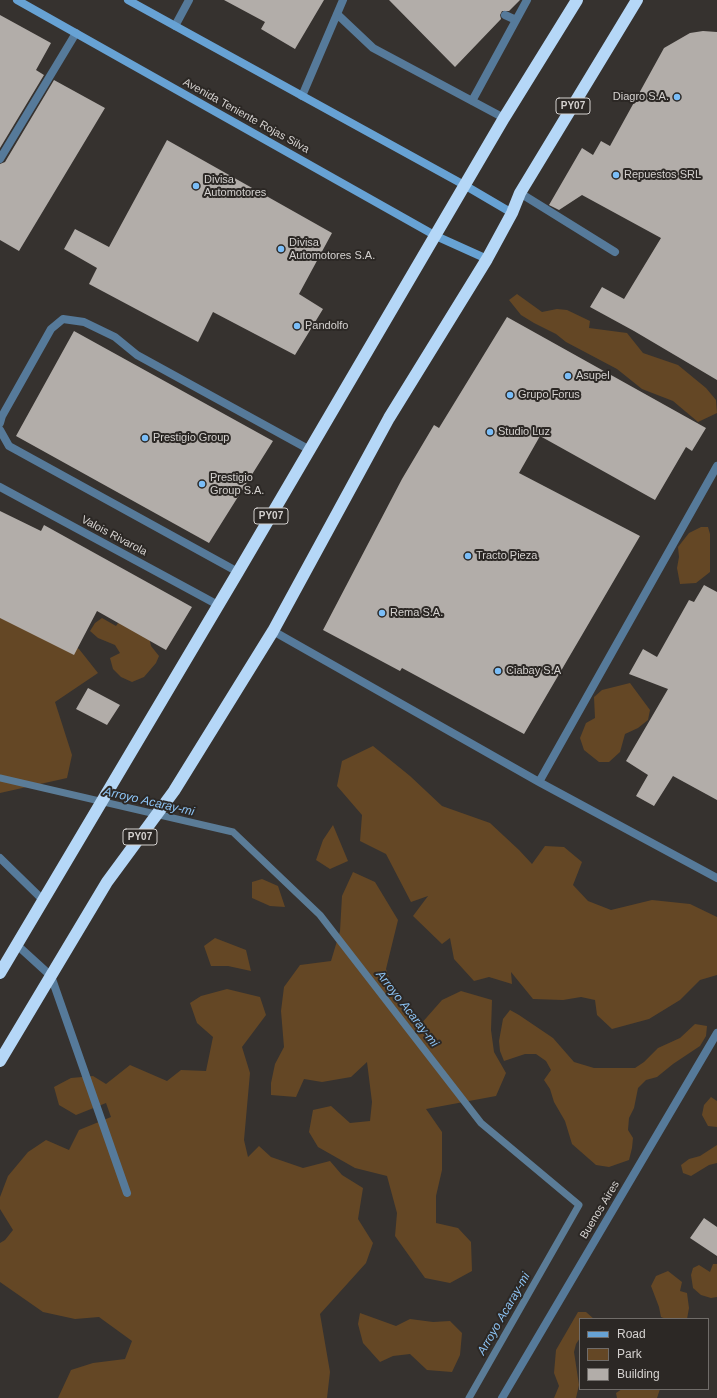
<!DOCTYPE html>
<style>
body{margin:0}
#map{position:relative;width:717px;height:1398px;overflow:hidden;background:#36322f;font-family:Arial,sans-serif}
canvas{display:block}
.legend{position:absolute;left:579px;top:1318px;width:130px;height:72px;box-sizing:border-box;background:#2c2825;border:1px solid #706c69;margin:0;padding:5px 7px;list-style:none;font-size:12px;color:#d5d2d0}
.legend li{display:flex;align-items:center;gap:8px;height:20px}
.legend b{width:20px;border:1px solid #706c69}
</style>
<div id="map">
<canvas width="717" height="1398"></canvas>
<ul class="legend">
<li><b style="height:5px;background:#67a2d4"></b>Road</li>
<li><b style="height:11px;background:#644725"></b>Park</li>
<li><b style="height:11px;background:#b2ada9"></b>Building</li>
</ul>
</div>
<script>
const context = document.querySelector('canvas').getContext('2d');
context.lineJoin = 'round';
function fillPath(path, color) {
  context.fillStyle = color;
  context.fill(path, 'evenodd');
}
function toPath(rows) {
  const path = new Path2D();
  for (const r of rows) {
    path.moveTo(r[0], r[1]);
    for (let i = 2; i < r.length; i += 2) path.lineTo(r[i], r[i + 1]);
  }
  return path;
}
function stroke(path, color, width, dash) {
  context.strokeStyle = color;
  context.lineWidth = width;
  context.lineCap = dash ? 'butt' : 'round';
  context.setLineDash(dash || []);
  context.stroke(path);
}
function write(font, color, halo, rows, align = 'center') {
  context.font = font + ' Arial,sans-serif';
  context.lineWidth = 4;
  context.setLineDash([]);
  context.textBaseline = 'middle';
  context.strokeStyle = halo;
  context.fillStyle = color;
  for (const [text, x, y, turn = 0] of rows) {
    context.save();
    context.translate(x, y);
    context.rotate((+turn || 0) * Math.PI / 180);
    context.textAlign = isNaN(turn) ? turn : align;
    if (halo) context.strokeText(text, 0, 0);
    context.fillText(text, 0, 0);
    context.restore();
  }
}
fillPath(toPath([
 [517,294,542,312,557,309,567,310,590,321,589,328,627,333,643,353,678,365,706,388,716,400,717,413,698,422,673,401,642,389,617,369,566,342,556,334,534,323,521,315,509,300],
 [701,527,708,527,710,534,710,572,696,583,680,584,677,568,679,557,678,547,689,533],
 [0,583,36,627,79,649,98,673,55,702,72,755,67,778,0,793],
 [123,616,148,633,151,646,159,656,156,663,144,677,132,682,121,677,113,669,110,658,120,653,115,645,98,638,90,631,95,623,102,618,116,626],
 [630,683,650,710,648,720,638,728,625,734,620,752,609,762,599,762,584,750,580,738,586,723,595,718,594,697,602,690],
 [373,746,410,776,442,806,490,823,519,850,532,864,545,846,564,847,582,862,573,885,588,901,611,910,652,900,690,904,717,917,717,975,700,980,680,1000,649,1019,612,1029,597,1015,595,1000,581,997,563,1000,533,999,511,972,512,984,489,977,474,981,454,959,450,938,442,944,413,916,428,896,411,902,386,854,360,841,362,815,337,786,342,761],
 [333,825,348,861,330,869,316,860,323,840],
 [353,872,375,882,398,920,386,969,398,1005,420,1025,442,1000,461,991,492,1000,491,1030,494,1052,506,1073,496,1096,426,1109,442,1132,442,1170,436,1196,436,1223,458,1228,471,1242,472,1271,450,1283,425,1278,395,1236,397,1213,387,1176,355,1168,318,1147,309,1132,313,1110,331,1106,350,1123,370,1121,372,1102,367,1062,351,1077,322,1082,304,1079,296,1097,271,1095,271,1083,275,1064,284,1047,281,1011,284,987,300,965,331,961,340,931,342,896],
 [262,879,278,886,285,907,270,906,252,898,252,882],
 [215,938,246,950,251,971,228,966,211,966,204,946],
 [227,989,260,997,266,1015,242,1047,250,1073,244,1140,248,1157,259,1146,271,1157,303,1168,330,1161,342,1175,363,1188,358,1219,373,1243,366,1263,320,1314,330,1372,327,1398,58,1398,71,1370,93,1363,125,1359,132,1341,99,1317,75,1319,43,1312,0,1282,0,1243,5,1240,13,1230,0,1209,0,1197,8,1176,28,1152,46,1140,69,1150,79,1130,111,1117,106,1103,76,1115,59,1105,54,1087,71,1078,93,1076,106,1084,130,1065,167,1081,181,1070,206,1071,213,1037,197,1023,190,1003,201,996],
 [510,1010,519,1015,553,1038,574,1062,594,1068,635,1068,644,1062,658,1048,680,1038,695,1024,707,1026,706,1036,700,1046,673,1064,657,1077,646,1080,638,1088,634,1108,629,1118,628,1130,633,1138,632,1148,629,1160,609,1167,596,1165,572,1144,565,1121,554,1102,550,1089,544,1080,551,1070,546,1061,536,1054,525,1054,504,1061,500,1051,499,1041,503,1019],
 [711,1097,717,1101,717,1127,708,1126,702,1115,704,1105],
 [717,1145,717,1163,709,1165,691,1176,683,1173,681,1165,689,1159,700,1156],
 [713,1264,717,1264,717,1297,711,1298,701,1295,693,1288,691,1275,693,1268,699,1265,710,1272],
 [668,1271,682,1282,680,1291,687,1293,689,1308,687,1319,666,1319,661,1317,659,1307,651,1286,656,1276],
 [578,1312,586,1312,594,1319,580,1319,580,1338,576,1344,574,1352,579,1385,576,1398,554,1398,559,1386,554,1373,556,1350],
 [360,1313,396,1326,410,1319,433,1322,450,1321,462,1333,460,1355,452,1372,427,1370,410,1354,393,1356,380,1362,363,1343,358,1324],
 [622,1389,660,1389,657,1398,617,1398,616,1393]
]), '#644725');
stroke(toPath([
 [0,778,233,832,320,915,481,1123,579,1205,469,1398]
]), '#5b7c97', 7);
fillPath(toPath([
 [224,0,324,0,295,49,261,29,265,22],
 [389,0,520,0,509,11,502,11,500,15,501,19,455,67],
 [0,15,51,43,36,70,44,75,0,148],
 [703,31,717,32,717,380,634,331,590,307,602,287,624,299,661,238,582,195,559,210,549,205,582,148,593,155,601,141,610,146,664,48,690,33],
 [54,80,105,108,19,251,0,240,0,164,5,162],
 [167,140,332,233,299,294,323,309,295,355,213,312,198,342,89,284,97,268,64,249,75,229,109,247],
 [507,317,706,428,692,451,686,447,655,500,540,436,519,473,640,536,524,734,402,668,400,671,323,630,402,479,434,425,439,428],
 [74,331,273,441,209,543,16,436],
 [0,511,41,531,44,525,192,607,166,650,97,611,74,655,0,618],
 [704,585,717,592,717,800,673,776,654,806,636,796,648,775,626,761,668,689,629,674,643,649,657,657,689,600,694,602],
 [88,688,120,705,107,725,76,709],
 [704,1218,717,1227,717,1256,690,1238]
]), '#b2ada9');
stroke(toPath([
 [337,14,373,48,504,118],
 [505,15,516,20],
 [175,26,189,0],
 [302,96,343,0],
 [472,101,527,0],
 [0,159,76,33],
 [520,193,615,252],
 [0,423,2,416,51,329,63,319,84,322,115,337,137,355,310,450],
 [0,430,9,446,238,572],
 [0,858,43,900],
 [17,945,51,976,127,1193]
]), '#567a9a', 8);
stroke(toPath([
 [0,487,218,605],
 [273,631,539,782,717,878],
 [539,782,717,466],
 [502,1398,717,1033]
]), '#567a9a', 8);
stroke(toPath([
 [17,0,436,236,487,259],
 [128,0,466,186,512,213]
]), '#67a2d4', 8);
stroke(toPath([
 [0,973,238,572,504,118,577,0],
 [0,1061,107,882,174,791,273,631,389,418,487,259,512,213,520,193,637,0]
]), '#b5d7f7', 12);
for (const [x, y, r, color] of [
 [677,97,4,"#7bbef8"],
 [616,175,4,"#7bbef8"],
 [196,186,4,"#7bbef8"],
 [281,249,4,"#7bbef8"],
 [297,326,4,"#7bbef8"],
 [568,376,4,"#7bbef8"],
 [510,395,4,"#7bbef8"],
 [490,432,4,"#7bbef8"],
 [145,438,4,"#7bbef8"],
 [202,484,4,"#7bbef8"],
 [468,556,4,"#7bbef8"],
 [382,613,4,"#7bbef8"],
 [498,671,4,"#7bbef8"]
]) {
  const dot = new Path2D();
  dot.arc(x, y, r, 0, 2 * Math.PI);
  context.fillStyle = color;
  context.fill(dot);
  stroke(dot, '#2c2825', 1.5);
}
for (const [x, y, w] of [
 [573,106,34],
 [271,516,34],
 [140,837,34]
]) {
  const box = new Path2D();
  box.roundRect(x - w / 2, y - 8, w, 16, 3);
  context.fillStyle = '#2c2825';
  context.fill(box);
  stroke(box, '#d5d2d0', 1);
}
write('bold 10px', '#d5d2d0', null, [
 ["PY07",573,106],
 ["PY07",271,516],
 ["PY07",140,837]
]);
write('11px', '#d5d2d0', '#2c2825', [
 ["Diagro S.A.",669,97,"right"],
 ["Repuestos SRL",624,175],
 ["Divisa",204,180],
 ["Automotores",204,193],
 ["Divisa",289,243],
 ["Automotores S.A.",289,256],
 ["Pandolfo",305,326],
 ["Asupel",576,376],
 ["Grupo Forus",518,395],
 ["Studio Luz",498,432],
 ["Prestigio Group",153,438],
 ["Prestigio",210,478],
 ["Group S.A.",210,491],
 ["Tracto Pieza",476,556],
 ["Rema S.A.",390,613],
 ["Ciabay S.A",506,671]
], 'left');
write('11px', '#d5d2d0', '#2c2825', [
 ["Avenida Teniente Rojas Silva",246,116,29],
 ["Valois Rivarola",114,536,28],
 ["Buenos Aires",600,1210,-59]
]);
write('italic 12px', '#8dc4f5', '#2c2825', [
 ["Arroyo Acaray-mi",149,802,13],
 ["Arroyo Acaray-mi",407,1009,52],
 ["Arroyo Acaray-mi",504,1314,-60]
]);
</script>
